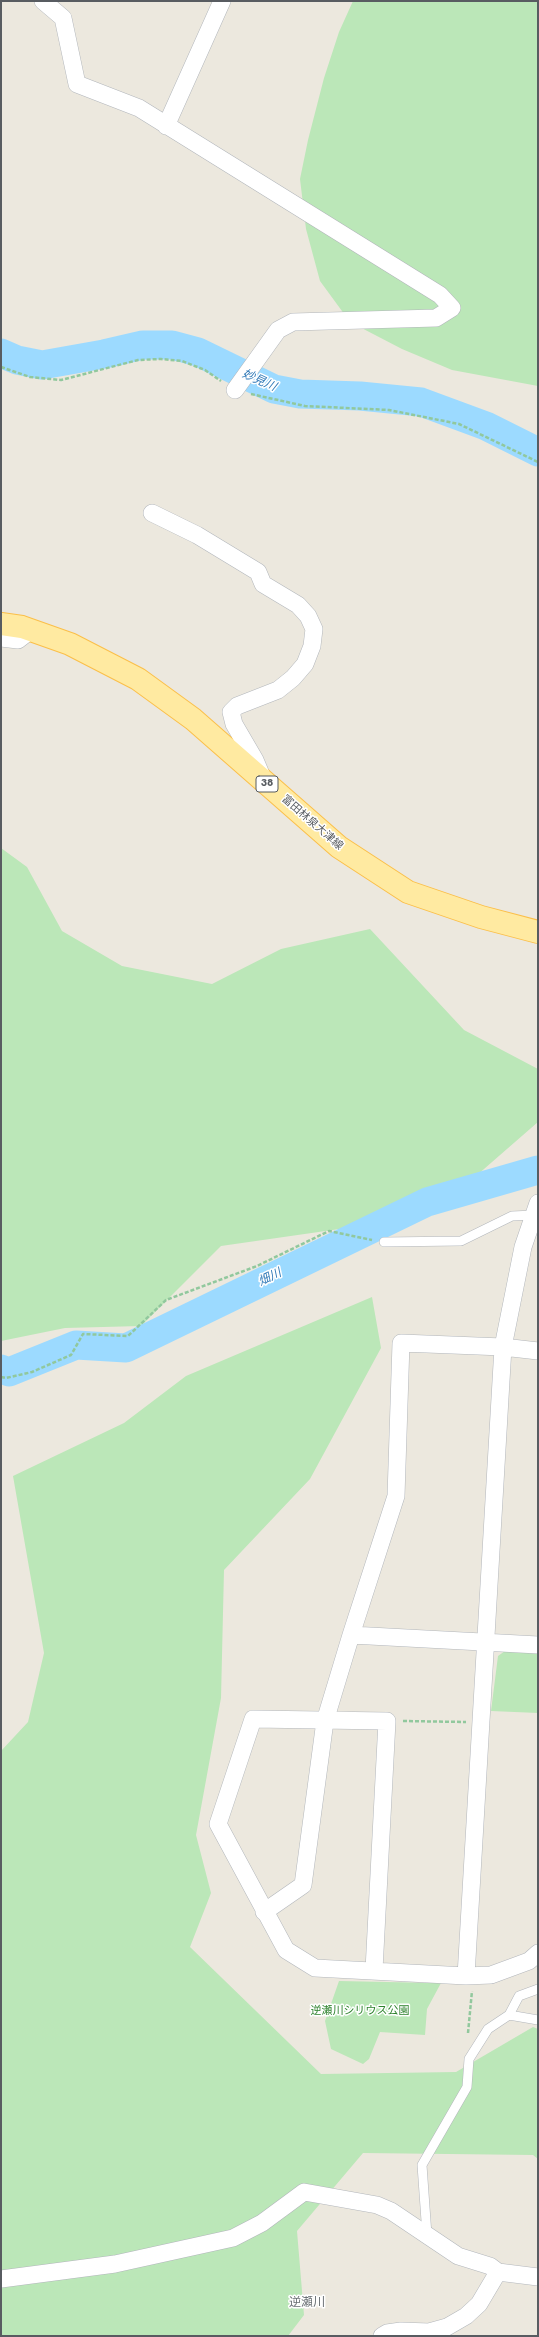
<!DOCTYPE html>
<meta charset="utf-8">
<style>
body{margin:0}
#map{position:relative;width:539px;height:2337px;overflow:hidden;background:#ece8de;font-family:Jost,sans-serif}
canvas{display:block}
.frame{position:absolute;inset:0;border:2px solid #585c61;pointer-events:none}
</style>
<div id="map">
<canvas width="539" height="2337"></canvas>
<div class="frame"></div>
</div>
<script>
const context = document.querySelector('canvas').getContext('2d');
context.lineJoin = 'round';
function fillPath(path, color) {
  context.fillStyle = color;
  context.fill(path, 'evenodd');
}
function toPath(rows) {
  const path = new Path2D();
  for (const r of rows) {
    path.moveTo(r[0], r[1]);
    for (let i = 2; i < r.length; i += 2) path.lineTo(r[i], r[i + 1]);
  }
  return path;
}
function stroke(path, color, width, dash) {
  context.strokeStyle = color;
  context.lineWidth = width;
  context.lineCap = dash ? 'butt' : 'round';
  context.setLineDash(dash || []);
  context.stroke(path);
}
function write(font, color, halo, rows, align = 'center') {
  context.font = font + ' Jost,"Noto Sans JP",sans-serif';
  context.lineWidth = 3;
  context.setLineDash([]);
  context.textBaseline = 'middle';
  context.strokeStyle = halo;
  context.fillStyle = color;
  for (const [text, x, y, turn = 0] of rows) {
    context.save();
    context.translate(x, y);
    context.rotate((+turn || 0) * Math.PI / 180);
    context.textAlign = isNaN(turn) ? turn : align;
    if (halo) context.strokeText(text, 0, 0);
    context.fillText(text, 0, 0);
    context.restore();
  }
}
fillPath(toPath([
 [353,1,538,1,538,386,452,370,402,349,350,322,320,281,306,229,300,179,308,140,324,78,339,32],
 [1,848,27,867,62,931,122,966,212,984,281,949,370,929,464,1030,538,1069,538,1122,430,1216,221,1246,141,1326,65,1328,1,1341],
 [372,1297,381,1348,310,1479,224,1570,221,1698,196,1835,211,1893,190,1947,321,2074,456,2072,533,2027,538,2029,538,2159,533,2155,363,2153,297,2231,304,2315,288,2336,1,2336,1,1751,28,1722,44,1653,13,1476,124,1423,186,1376],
 [505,1651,538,1652,538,1713,491,1711,498,1656],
 [339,1981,434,1983,441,1983,427,2009,425,2035,380,2032,369,2059,363,2064,331,2049,325,2021]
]), '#bbe7b8');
stroke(toPath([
 [1,353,17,360,42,365,104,354,143,345,172,345,198,352,274,389,300,394,360,396,421,402,486,426,538,452],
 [1,1369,9,1372,76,1345,126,1348,427,1202,538,1170]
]), '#9cdaff', 29);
const service = toPath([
 [384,1242,461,1241,512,1216,534,1215],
 [509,2015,519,1996,538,1989],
 [427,2235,422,2165,467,2087,469,2059,488,2029,509,2015,538,2020]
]);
const minor = toPath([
 [43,1,63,18,77,84,139,108,440,295,452,308,436,318,293,322,278,330,235,390],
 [166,126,222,1],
 [152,513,197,535,258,572,263,584,298,605,308,616,314,629,312,646,305,664,293,678,278,690,237,706,231,712,234,724,255,760,263,779],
 [1,638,18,640,31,630],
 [351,1635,538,1645],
 [264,1912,303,1885,325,1721,351,1635,396,1496,401,1343,503,1347,538,1351],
 [374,1970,387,1721,253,1719,218,1824,286,1950,315,1968,466,1976,491,1975,529,1961,538,1953],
 [466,1976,503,1347,523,1247,538,1203],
 [1,2279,115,2264,233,2238,262,2223,304,2192,377,2205,391,2211,458,2256,490,2266,498,2272,538,2277],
 [382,2336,387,2333,401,2331,429,2332,447,2327,466,2316,479,2304,498,2272]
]);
const primary = toPath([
 [1,624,22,627,70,644,138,679,193,719,339,847,408,892,481,917,538,932]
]);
stroke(service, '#b2b6bb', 10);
stroke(minor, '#b2b6bb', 18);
stroke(primary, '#fbbf49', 24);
stroke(toPath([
 [1,367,30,377,61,380,138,360,161,359,182,361,205,370,221,381],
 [251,394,305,406,389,410,459,424,538,462],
 [1,1377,6,1378,32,1372,71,1355,83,1334,128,1336,166,1300,257,1266,329,1231,372,1240],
 [403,1721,466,1722],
 [468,2033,472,1991]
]), '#91c89d', 2.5, [4, 2]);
stroke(service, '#fff', 9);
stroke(minor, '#fff', 17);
stroke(primary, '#ffeaa1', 22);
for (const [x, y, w] of [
 [267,784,22]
]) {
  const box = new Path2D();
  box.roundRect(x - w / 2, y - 8, w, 16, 3);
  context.fillStyle = '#fff';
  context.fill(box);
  stroke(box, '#585c61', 1);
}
write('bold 10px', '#585c61', null, [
 ["38",267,784]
]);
write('11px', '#585c61', '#fff', [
 ["富田林泉大津線",312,823,41]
]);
write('11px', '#2e832e', '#fff', [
 ["逆瀬川シリウス公園",360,2011]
]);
write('italic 12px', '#337bb8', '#fff', [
 ["妙見川",259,381,24],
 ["畑川",270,1278,-26]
]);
write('12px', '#696f73', '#fff', [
 ["逆瀬川",307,2303]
]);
</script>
